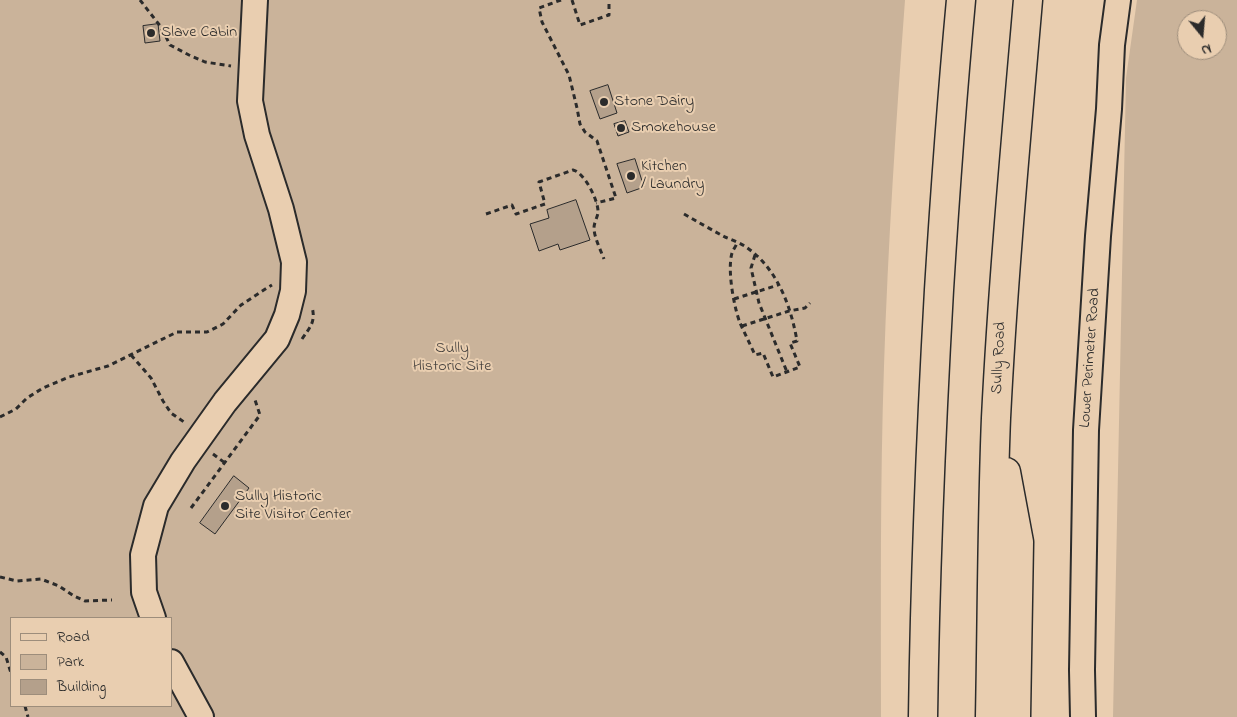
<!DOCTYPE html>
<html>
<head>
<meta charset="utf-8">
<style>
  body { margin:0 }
  #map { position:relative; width:1237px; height:717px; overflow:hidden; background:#e9ceb0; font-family:"Indie Flower",sans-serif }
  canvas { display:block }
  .legend { position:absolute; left:10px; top:617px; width:162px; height:90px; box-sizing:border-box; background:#e9ceb0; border:1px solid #9d8d7b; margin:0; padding:6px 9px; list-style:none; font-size:15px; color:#2b2b2b }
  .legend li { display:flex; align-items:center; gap:10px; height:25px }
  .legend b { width:25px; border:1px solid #9d8d7b }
  .north { position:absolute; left:1177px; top:10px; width:50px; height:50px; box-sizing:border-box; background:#e9ceb0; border:1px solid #9d8d7b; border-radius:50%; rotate:163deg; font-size:14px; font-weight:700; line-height:20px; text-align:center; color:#2b2b2b }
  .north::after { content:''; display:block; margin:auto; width:18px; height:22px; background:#2b2b2b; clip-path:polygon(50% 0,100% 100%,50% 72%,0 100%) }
</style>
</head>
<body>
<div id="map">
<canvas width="1237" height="717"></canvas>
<ul class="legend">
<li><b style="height:6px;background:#e9ceb0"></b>Road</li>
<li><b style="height:14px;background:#cab39a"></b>Park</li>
<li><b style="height:14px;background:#b4a08b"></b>Building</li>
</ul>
<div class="north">N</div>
</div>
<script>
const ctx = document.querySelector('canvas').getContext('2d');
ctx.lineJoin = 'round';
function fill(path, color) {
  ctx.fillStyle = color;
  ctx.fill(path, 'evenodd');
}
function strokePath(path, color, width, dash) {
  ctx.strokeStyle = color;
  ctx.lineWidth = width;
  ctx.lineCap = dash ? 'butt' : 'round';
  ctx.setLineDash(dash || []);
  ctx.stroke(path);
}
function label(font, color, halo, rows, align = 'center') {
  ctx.font = font + ' "Indie Flower",sans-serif';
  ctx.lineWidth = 4;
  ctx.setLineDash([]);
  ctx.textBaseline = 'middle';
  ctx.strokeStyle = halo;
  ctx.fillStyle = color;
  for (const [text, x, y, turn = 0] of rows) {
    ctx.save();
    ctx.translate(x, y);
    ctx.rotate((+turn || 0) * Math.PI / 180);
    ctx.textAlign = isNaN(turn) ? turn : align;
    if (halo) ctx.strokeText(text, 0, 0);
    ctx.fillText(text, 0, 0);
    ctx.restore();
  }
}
const green = new Path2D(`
  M0,0H905C896,122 888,244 884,366C880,483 881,600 881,717H0ZM11,618H171V706H11Z
  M1137,0H1237V717H1113L1126,78ZM1187,20H1217V50H1187Z`);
const building = new Path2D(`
  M158,24L160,41L145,43L143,26Z
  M608,85L617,113L600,119L590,91Z
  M625,121L629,132L618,136L614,124Z
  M635,159L644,187L627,193L617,164Z
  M576,200L590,240L560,250L558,244L539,251L530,224L549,218L547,210Z
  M234,476L249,488L215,534L200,523Z`);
const path = new Path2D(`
  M140,0L161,27L170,45L189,55L205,62L231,66
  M561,0L539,8L542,22L569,75L577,108L580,124L585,132L597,141L616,198L596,203
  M572,0L580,25L609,15V0
  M486,214L512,205L516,214L545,204L539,182L573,170C584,172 599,201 598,213C597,218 594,223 594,228C594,237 601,251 604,259
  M684,214C698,222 712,230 725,237C732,240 740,243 746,247C777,268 791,306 797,341L790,343L800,367L773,377L763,353L755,355C750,344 745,334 740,323C734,307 727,270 732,253C733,250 736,246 737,243
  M755,255L751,268L759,303L787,372
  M734,299L778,285
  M742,326L789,311L805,308L810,303
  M302,339C310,327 316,322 312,307
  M131,355L151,378L163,401L171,413L184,422
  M0,417L16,409L27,398L43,388L69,377L108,366L177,332H207L223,324L241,305L267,288L272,285
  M213,454L225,463
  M191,508L260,415L255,400L257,398
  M0,577L17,581L41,579L59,586L74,596L85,601L112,600
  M0,652L6,657L11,673
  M25,706L28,717`);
const minor = new Path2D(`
  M153,618L144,592L143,555L156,506L183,461L225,402L277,339L287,315L293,291L294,262L281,209L257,135L250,101L255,0
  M171,662L201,717
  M1083,717L1082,670L1086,430L1098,236L1109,109L1112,45L1118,0`);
const highway = new Path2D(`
  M1006,472L1019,542L1016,717
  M923,717C925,575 931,432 939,290C945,193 952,97 961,0
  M990,717C992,617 992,518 996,418C1003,279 1016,139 1028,0`);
const markers = [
  [151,33,5,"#2b2b2b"],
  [604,102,5,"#2b2b2b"],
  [621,128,5,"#2b2b2b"],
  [631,176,5,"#2b2b2b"],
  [225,506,5,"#2b2b2b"]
];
const poiNames = [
  ["Slave Cabin",161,33],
  ["Stone Dairy",614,102],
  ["Smokehouse",631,128],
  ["Kitchen",641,167],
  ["/ Laundry",641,185],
  ["Sully Historic",235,497],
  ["Site Visitor Center",235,515]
];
const parkNames = [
  ["Sully",452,349],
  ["Historic Site",452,367]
];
const streetNames = [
  ["Sully Road",1000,358,-87],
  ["Lower Perimeter Road",1091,358,-86]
];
fill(green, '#cab39a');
fill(building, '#b4a08b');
strokePath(building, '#2b2b2b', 1);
strokePath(minor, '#2b2b2b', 28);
strokePath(highway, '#2b2b2b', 31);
strokePath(path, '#2b2b2b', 3, [5, 4]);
strokePath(minor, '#e9ceb0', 24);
strokePath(highway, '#e9ceb0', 28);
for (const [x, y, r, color] of markers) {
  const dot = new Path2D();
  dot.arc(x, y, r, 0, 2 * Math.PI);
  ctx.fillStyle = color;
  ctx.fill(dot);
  strokePath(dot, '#e9ceb0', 2);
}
label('16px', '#2b2b2b', '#e9ceb0', poiNames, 'left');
label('16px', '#433f3c', '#e9ceb0', parkNames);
label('16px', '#2b2b2b', '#e9ceb0', streetNames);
</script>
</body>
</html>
